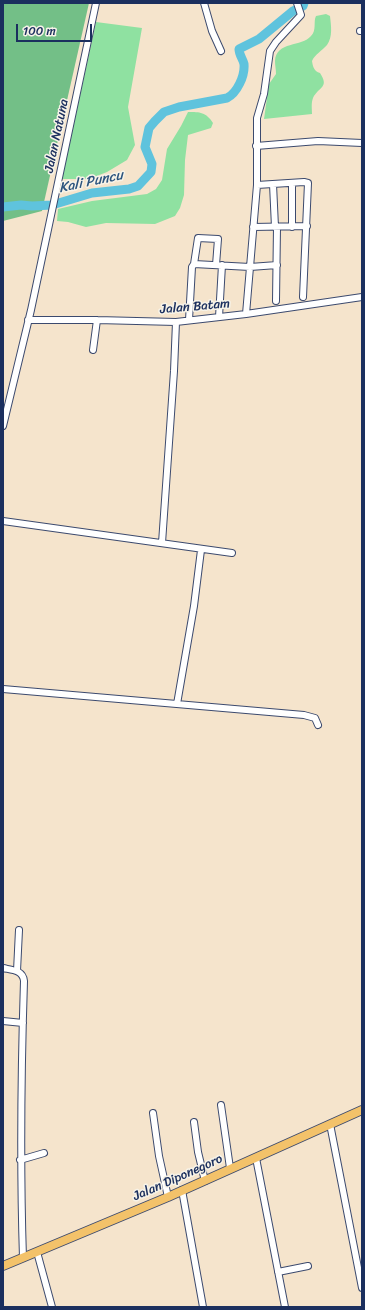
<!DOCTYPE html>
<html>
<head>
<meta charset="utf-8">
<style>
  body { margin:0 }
  #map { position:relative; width:365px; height:1310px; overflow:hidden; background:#f5e4cc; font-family:Sriracha,sans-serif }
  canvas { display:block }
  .frame { position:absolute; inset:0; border:4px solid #1b2f5e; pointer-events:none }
  .scale { position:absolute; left:16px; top:24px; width:76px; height:18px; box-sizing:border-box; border:2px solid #1b2f5e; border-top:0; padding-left:5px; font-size:12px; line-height:14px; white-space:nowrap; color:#1b2f5e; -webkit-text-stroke:3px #f7f3e8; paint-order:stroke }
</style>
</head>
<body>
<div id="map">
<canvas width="365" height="1310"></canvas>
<div class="frame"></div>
<div class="scale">100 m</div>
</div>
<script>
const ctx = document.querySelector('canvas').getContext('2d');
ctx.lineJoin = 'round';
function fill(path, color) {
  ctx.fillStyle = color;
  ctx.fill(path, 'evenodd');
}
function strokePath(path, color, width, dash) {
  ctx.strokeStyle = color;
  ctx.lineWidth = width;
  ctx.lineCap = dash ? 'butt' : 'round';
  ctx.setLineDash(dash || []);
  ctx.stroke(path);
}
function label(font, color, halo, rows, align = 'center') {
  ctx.font = font + ' Sriracha,sans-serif';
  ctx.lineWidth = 3;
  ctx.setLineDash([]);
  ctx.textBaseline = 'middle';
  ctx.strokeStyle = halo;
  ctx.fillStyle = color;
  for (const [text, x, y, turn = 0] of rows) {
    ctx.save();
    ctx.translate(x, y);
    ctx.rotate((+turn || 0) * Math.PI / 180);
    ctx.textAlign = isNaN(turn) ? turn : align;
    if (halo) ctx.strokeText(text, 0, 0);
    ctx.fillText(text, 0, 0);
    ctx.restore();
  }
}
const green = new Path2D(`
  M326,14L330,16C331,25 333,37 327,45C322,51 315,54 312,61C313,67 314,71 320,73C330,88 318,87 313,98C311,103 312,109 312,114L264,119L269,84L276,74C276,70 275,65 275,61C276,41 302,47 311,36C317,30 313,22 316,16Z
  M96,22L142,28L128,107L135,145L127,160L107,172L89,179H62Z
  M188,112C200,112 206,112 213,123L211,128L188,135L185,160L184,195L180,208L175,216L155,224L106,223L86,227L68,222L57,221L58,209L92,201L147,194L156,189L162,180L167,149L181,126Z`);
const forest = new Path2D(`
  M3,3H89L42,211L3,221Z`);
const river = new Path2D(`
  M3,207L21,205L32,206L52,205L92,193L129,189L138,186L151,172L152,164L145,147L149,128L155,121L164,112L179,107L227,98C237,93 245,76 244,64C243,59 239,55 239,49L259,39L293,11L303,6L304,3`);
const minor = new Path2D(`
  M204,3L212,31L221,51
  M360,31H362
  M256,146L318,141L362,143
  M273,184L275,227
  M257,185L304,182L308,183L303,297
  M253,227L307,226
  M292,227V183
  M194,264L250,267L277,265
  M276,301L277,227
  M246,314L257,185V118L264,94L270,51L276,42L301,15L297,3
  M219,317L222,265
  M28,320H97L176,322L246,314L362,297
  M189,320L192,267L194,264L198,238L218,239L216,265
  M93,350L97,320
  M3,426L31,310L96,3
  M3,521L232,553
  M162,543L174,371L176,322
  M3,689L304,715L315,718L318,725
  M177,704L194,606L201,550
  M3,968C12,970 23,970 24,981C21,1074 20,1166 23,1258
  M17,971L19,930
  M3,1021L23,1023
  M221,1105L230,1168
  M153,1113L159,1156L168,1197
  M194,1122L198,1152L205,1181
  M330,1124L362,1288
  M256,1158L285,1307
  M20,1160L44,1153
  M182,1190L203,1307
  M37,1252L52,1307
  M278,1272L308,1266`);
const major = new Path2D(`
  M3,1266L168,1197L362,1110`);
const streetNames = [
  ["Jalan Natuna",57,136,-78],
  ["Jalan Batam",195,307,-5],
  ["Jalan Diponegoro",178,1178,-24]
];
const waterNames = [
  ["Kali Puncu",91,182,-12]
];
fill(green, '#8fe1a1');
fill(forest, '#73bf87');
strokePath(river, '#5fc3dd', 9);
strokePath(minor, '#3c4a6e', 8);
strokePath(major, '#3c4a6e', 10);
strokePath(minor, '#fff', 6);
strokePath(major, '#f3c26a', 8);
label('13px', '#1b2f5e', '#f7f3e8', streetNames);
label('italic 14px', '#2c547e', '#f7f3e8', waterNames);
</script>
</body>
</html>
